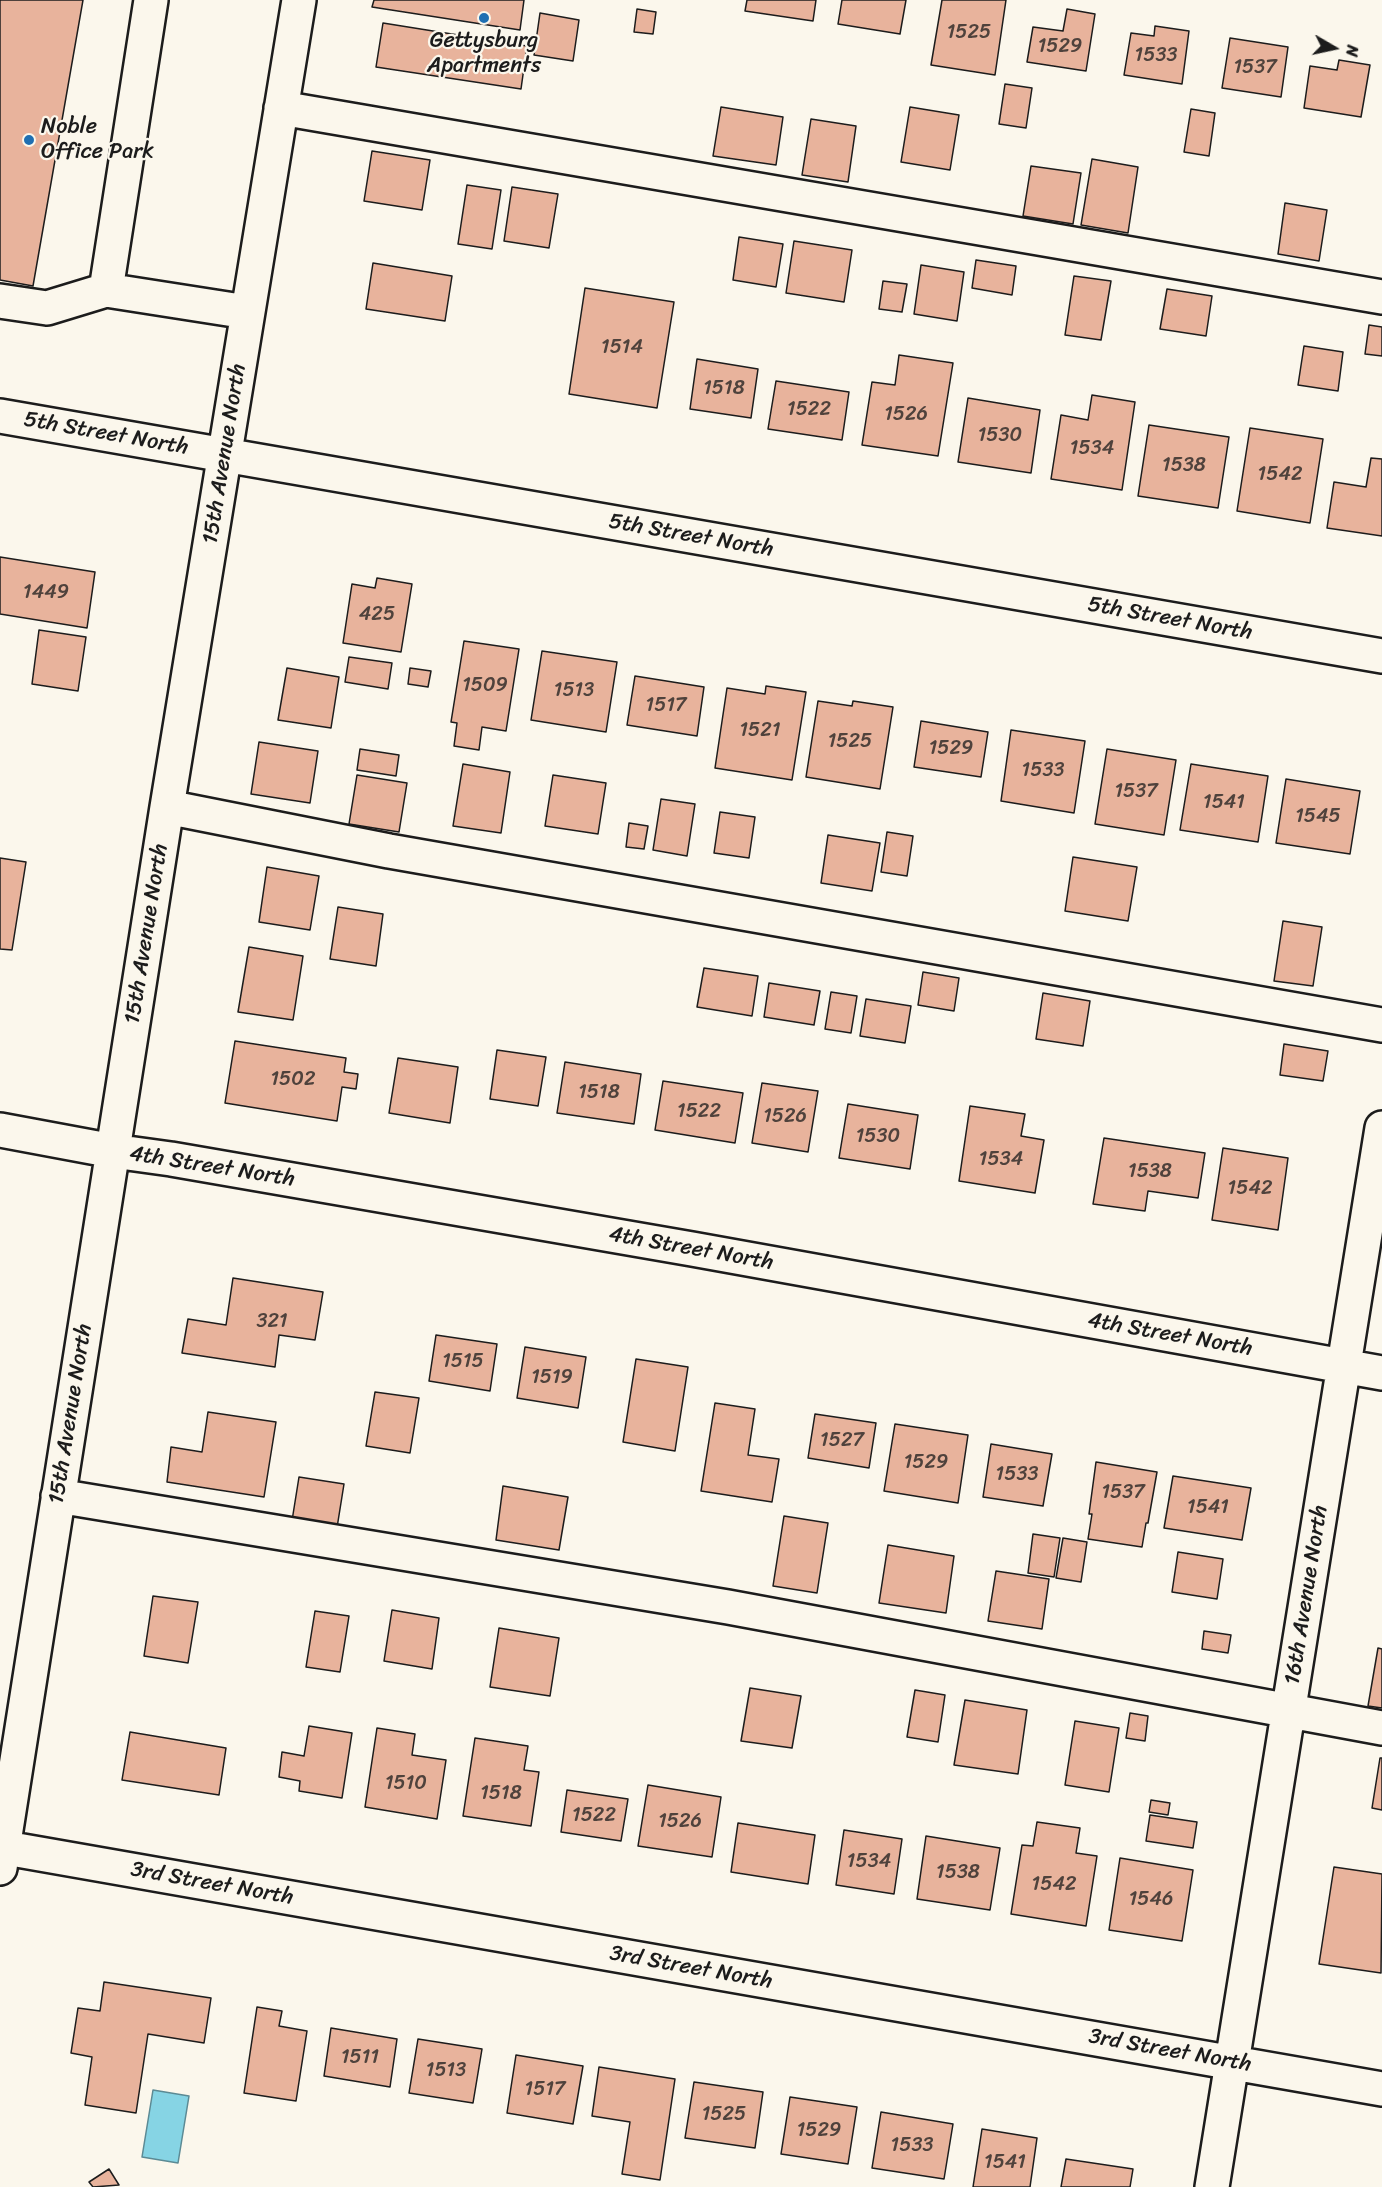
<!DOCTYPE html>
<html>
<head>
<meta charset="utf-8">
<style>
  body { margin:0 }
  #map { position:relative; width:1382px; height:2187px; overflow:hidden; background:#fbf7ec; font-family:Sriracha,sans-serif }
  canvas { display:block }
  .north { position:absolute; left:1304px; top:18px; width:60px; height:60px; -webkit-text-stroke:4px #fbf7ec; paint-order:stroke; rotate:99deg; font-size:16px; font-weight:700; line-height:24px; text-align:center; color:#1c1c1c }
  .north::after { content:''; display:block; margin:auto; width:21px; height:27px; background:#1c1c1c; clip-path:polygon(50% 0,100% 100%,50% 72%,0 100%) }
</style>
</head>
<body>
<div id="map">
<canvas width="1382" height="2187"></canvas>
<div class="north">N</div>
</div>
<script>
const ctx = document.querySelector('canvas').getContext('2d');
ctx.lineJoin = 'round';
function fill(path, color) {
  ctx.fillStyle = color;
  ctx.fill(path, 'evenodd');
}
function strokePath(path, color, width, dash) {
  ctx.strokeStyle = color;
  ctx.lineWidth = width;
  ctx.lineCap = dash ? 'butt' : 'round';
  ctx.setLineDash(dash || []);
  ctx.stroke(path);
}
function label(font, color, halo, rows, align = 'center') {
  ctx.font = font + ' Sriracha,sans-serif';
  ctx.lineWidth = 4.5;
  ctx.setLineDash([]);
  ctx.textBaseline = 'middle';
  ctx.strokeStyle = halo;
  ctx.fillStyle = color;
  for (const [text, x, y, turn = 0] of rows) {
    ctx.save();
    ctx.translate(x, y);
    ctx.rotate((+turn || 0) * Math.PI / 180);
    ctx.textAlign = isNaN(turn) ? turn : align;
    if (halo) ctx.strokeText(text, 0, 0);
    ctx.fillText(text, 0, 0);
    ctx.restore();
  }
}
const water = new Path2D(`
  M153,2090L189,2096L178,2163L142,2157Z`);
const building = new Path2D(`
  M0,0H83L33,286L0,280Z
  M374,0H524L520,30L372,7Z
  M747,0H816L813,21L745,11Z
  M842,0H906L900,34L838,24Z
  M942,0H1006L995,75L931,65Z
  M637,9L656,12L653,34L634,32Z
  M1067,9L1095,14L1086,71L1027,62L1033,27L1063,31Z
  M540,13L579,20L573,61L534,55Z
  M383,23L527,46L521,89L376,67Z
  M1155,26L1189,31L1182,84L1124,75L1131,33L1154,36Z
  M1230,38L1288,47L1281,97L1222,88Z
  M1339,60L1370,65L1361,117L1304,108L1310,66L1337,70Z
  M1005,84L1032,88L1026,128L999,124Z
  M721,107L783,117L776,165L713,156Z
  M910,107L959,115L950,170L901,162Z
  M1191,109L1215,113L1209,156L1184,152Z
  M811,119L856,126L848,182L802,175Z
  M372,151L430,160L422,210L364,201Z
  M1092,159L1138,167L1128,233L1081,225Z
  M1031,166L1081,173L1073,224L1023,216Z
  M467,185L501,190L492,249L458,244Z
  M512,187L558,194L549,248L504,241Z
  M1285,203L1327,210L1319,261L1278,254Z
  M739,237L783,244L776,287L733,280Z
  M794,241L852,250L844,302L786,293Z
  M976,260L1016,266L1012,295L972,288Z
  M373,263L452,276L445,321L366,309Z
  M921,265L964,272L957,321L914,314Z
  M1074,276L1111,281L1101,340L1065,335Z
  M883,281L907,284L902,312L879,309Z
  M585,288L674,302L657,408L569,394Z
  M1167,289L1212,296L1206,336L1160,329Z
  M1369,325L1382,327V356L1365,354Z
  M1304,346L1343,352L1338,391L1298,385Z
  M899,355L953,363L938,456L862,445L872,382L895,385Z
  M697,359L758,369L751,418L690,409Z
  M776,381L849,392L842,440L768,429Z
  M1092,395L1135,402L1122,490L1051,479L1061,415L1088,420Z
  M968,398L1040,410L1031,473L958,462Z
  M1149,425L1229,437L1218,508L1138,496Z
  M1250,428L1323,439L1310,523L1237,511Z
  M1371,458L1382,459V536L1327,528L1334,482L1366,487Z
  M0,557L95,572L87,628L0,614Z
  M377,578L412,584L401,652L343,643L352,584L375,588Z
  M39,630L86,637L78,691L32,684Z
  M464,641L519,649L506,731L482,727L479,750L454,746L457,723L451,722Z
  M542,651L617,662L606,732L531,720Z
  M349,657L392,663L388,689L345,682Z
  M287,668L339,677L331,728L278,720Z
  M410,668L431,671L428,687L408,684Z
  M635,676L704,687L697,736L627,725Z
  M766,686L806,692L792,780L715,768L727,688L765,694Z
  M818,701L852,706L853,701L893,707L880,789L806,777Z
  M921,721L988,732L981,777L914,767Z
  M1011,730L1085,741L1074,813L1001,801Z
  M259,742L318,751L310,803L251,794Z
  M360,749L399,755L396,776L357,770Z
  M1107,749L1176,760L1164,835L1095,824Z
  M463,764L510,772L501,833L453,826Z
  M1191,764L1268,776L1258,842L1180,830Z
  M357,775L407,783L399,832L349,824Z
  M553,775L606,783L598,834L545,826Z
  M1286,779L1360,791L1350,854L1276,843Z
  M661,799L695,804L687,856L653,850Z
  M720,812L755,817L749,858L714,853Z
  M629,823L648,826L644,849L626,847Z
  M887,832L913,836L907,876L881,872Z
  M828,835L880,843L872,891L821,883Z
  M1073,857L1137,867L1128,921L1065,911Z
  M0,858L26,862L12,950L0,949Z
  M267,867L319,876L310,930L259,922Z
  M338,907L383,914L376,966L330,959Z
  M1283,921L1322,927L1313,986L1274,981Z
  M249,947L303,956L293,1020L238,1012Z
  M704,968L758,976L752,1016L697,1007Z
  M923,972L959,978L954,1011L918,1005Z
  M769,983L820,991L814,1025L764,1017Z
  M831,992L857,996L851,1033L825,1029Z
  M1043,993L1090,1001L1083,1046L1036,1039Z
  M866,999L911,1006L905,1043L860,1036Z
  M235,1041L346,1058L344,1072L358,1074L356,1089L342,1087L337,1121L225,1103Z
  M1284,1044L1328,1051L1323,1081L1280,1075Z
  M497,1050L546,1057L538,1106L490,1099Z
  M398,1058L458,1067L450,1123L389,1113Z
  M565,1062L641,1074L634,1124L557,1113Z
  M663,1081L743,1093L735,1143L655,1130Z
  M762,1083L818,1091L808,1152L752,1143Z
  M848,1104L918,1115L910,1169L839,1158Z
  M970,1106L1025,1114L1021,1136L1044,1140L1035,1193L959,1181Z
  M1104,1138L1205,1153L1198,1198L1148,1191L1145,1211L1093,1204Z
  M1223,1148L1288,1158L1278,1230L1212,1220Z
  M233,1278L323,1292L315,1340L279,1335L275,1367L182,1353L188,1319L226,1325Z
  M436,1335L497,1344L490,1391L429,1381Z
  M525,1347L586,1357L578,1408L517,1398Z
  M636,1359L688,1367L675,1451L623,1442Z
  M375,1392L419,1398L410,1453L366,1446Z
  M715,1403L755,1409L748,1455L779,1459L772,1502L701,1491Z
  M208,1412L276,1422L264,1497L167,1482L171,1447L202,1452Z
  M815,1414L876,1423L869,1468L808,1458Z
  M895,1424L968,1435L958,1503L884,1491Z
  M991,1444L1052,1454L1043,1506L983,1497Z
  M1096,1462L1157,1472L1148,1523H1146L1142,1547L1088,1539L1092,1514H1089Z
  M1173,1476L1251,1488L1242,1540L1164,1528Z
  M299,1477L344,1484L336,1534L291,1527Z
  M503,1486L568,1497L559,1550L496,1540Z
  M784,1516L828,1523L817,1593L773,1586Z
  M1033,1534L1060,1538L1054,1577L1028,1573Z
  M1063,1538L1087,1542L1081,1582L1056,1578Z
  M888,1545L954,1556L946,1613L879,1603Z
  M1178,1552L1223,1559L1217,1599L1172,1592Z
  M996,1571L1049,1579L1042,1629L988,1621Z
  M153,1596L198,1602L188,1663L144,1656Z
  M392,1610L439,1618L432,1669L384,1661Z
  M315,1611L349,1616L340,1672L306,1667Z
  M499,1628L559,1638L550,1696L490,1687Z
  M1204,1631L1231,1635L1228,1653L1202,1649Z
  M1378,1648L1382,1649V1708L1368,1706Z
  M750,1688L801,1696L792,1748L741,1741Z
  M915,1690L945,1695L938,1742L907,1737Z
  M965,1700L1027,1710L1018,1774L954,1765Z
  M1130,1713L1148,1716L1145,1741L1126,1738Z
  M1075,1721L1119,1728L1109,1792L1065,1785Z
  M309,1726L352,1733L342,1798L299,1791L300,1781L279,1777L282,1752L304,1756Z
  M377,1728L415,1734L412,1755L446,1760L437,1819L365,1807Z
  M130,1732L226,1748L219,1795L122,1780Z
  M475,1738L528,1746L524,1770L539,1772L531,1826L463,1816Z
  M1380,1758H1382V1810L1372,1808Z
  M648,1785L721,1797L712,1857L638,1846Z
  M567,1790L628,1799L621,1841L561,1832Z
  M1151,1800L1170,1803L1168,1815L1149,1812Z
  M1150,1815L1197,1822L1193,1848L1146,1841Z
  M1037,1822L1080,1828L1076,1853L1097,1856L1086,1926L1011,1914L1022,1845L1033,1846Z
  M738,1823L815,1835L808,1884L731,1872Z
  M844,1830L902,1839L894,1894L836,1885Z
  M926,1836L1000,1848L990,1910L917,1899Z
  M1120,1858L1193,1870L1182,1941L1109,1930Z
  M1334,1867L1382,1874L1381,1973L1319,1964Z
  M104,1982L211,1998L204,2043L148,2034L136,2113L85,2105L92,2057L71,2053L78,2008L100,2011Z
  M257,2007L282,2011L279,2026L307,2031L296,2101L244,2093Z
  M331,2028L397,2039L390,2087L324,2076Z
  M418,2039L482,2049L473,2103L409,2093Z
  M516,2055L583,2066L573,2124L507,2113Z
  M599,2067L675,2079L660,2180L622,2174L630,2122L592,2116Z
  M694,2082L763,2092L755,2148L685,2138Z
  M790,2097L857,2107L848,2164L781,2154Z
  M881,2112L953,2124L944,2179L872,2168Z
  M982,2129L1037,2138L1030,2187H973Z
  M1066,2159L1133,2169L1130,2187H1061Z
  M109,2169L119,2185L93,2187L89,2182Z`);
const minor = new Path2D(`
  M281,108L1382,297
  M106,290L151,0
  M0,301L47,308L106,290L247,312
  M0,416L1382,656
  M167,807L389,851L1382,1025
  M0,1130L113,1151L171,1159L692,1249L1382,1373
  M58,1496L728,1607L1382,1728
  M0,1847L1382,2089
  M0,1868L167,807L299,0
  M1212,2187L1382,1128`);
const markers = [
  [484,18,6,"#1f6fb2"],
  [29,140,6,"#1f6fb2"]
];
const numberNames = [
  ["1525",969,33],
  ["1529",1060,47],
  ["1533",1156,56],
  ["1537",1255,68],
  ["1514",622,348],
  ["1518",724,389],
  ["1522",809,410],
  ["1526",906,415],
  ["1530",1000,436],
  ["1534",1092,449],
  ["1538",1184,466],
  ["1542",1280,475],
  ["1449",46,593],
  ["425",377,615],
  ["1509",485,686],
  ["1513",574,691],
  ["1517",666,706],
  ["1521",760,731],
  ["1525",850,742],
  ["1529",951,749],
  ["1533",1043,771],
  ["1537",1136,792],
  ["1541",1224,803],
  ["1545",1318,817],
  ["1502",293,1080],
  ["1518",599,1093],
  ["1522",699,1112],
  ["1526",785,1117],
  ["1530",878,1137],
  ["1534",1001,1160],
  ["1538",1150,1172],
  ["1542",1250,1189],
  ["321",272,1322],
  ["1515",463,1362],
  ["1519",552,1378],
  ["1527",842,1441],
  ["1529",926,1463],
  ["1533",1017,1475],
  ["1537",1123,1493],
  ["1541",1208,1508],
  ["1510",406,1784],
  ["1518",501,1794],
  ["1522",594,1816],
  ["1526",680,1822],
  ["1534",869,1862],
  ["1538",958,1873],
  ["1542",1054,1885],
  ["1546",1151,1900],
  ["1511",360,2058],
  ["1513",446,2071],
  ["1517",545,2090],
  ["1525",724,2115],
  ["1529",819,2131],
  ["1533",912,2146],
  ["1541",1005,2163]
];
const poiNames = [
  ["Gettysburg",484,41],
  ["Apartments",484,66],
  ["Noble",41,127,"left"],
  ["Office Park",41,152,"left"]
];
const streetNames = [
  ["5th Street North",106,434,10],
  ["15th Avenue North",225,454,-81],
  ["5th Street North",691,536,10],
  ["5th Street North",1170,619,10],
  ["15th Avenue North",147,934,-81],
  ["4th Street North",212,1167,9],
  ["4th Street North",691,1249,10],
  ["4th Street North",1170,1335,10],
  ["15th Avenue North",71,1414,-81],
  ["16th Avenue North",1307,1595,-81],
  ["3rd Street North",212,1884,10],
  ["3rd Street North",691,1968,10],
  ["3rd Street North",1170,2051,10]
];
fill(water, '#86d4e4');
strokePath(water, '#5c8a94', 1.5);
fill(building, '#e8b39c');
strokePath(building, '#1c1c1c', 1.5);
strokePath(minor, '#1c1c1c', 38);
strokePath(minor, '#fbf7ec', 33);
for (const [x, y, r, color] of markers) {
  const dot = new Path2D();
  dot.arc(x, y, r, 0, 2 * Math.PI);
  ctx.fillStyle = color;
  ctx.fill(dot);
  strokePath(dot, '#fbf7ec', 2);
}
label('20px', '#4f423c', null, numberNames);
label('22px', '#1c1c1c', '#fbf7ec', poiNames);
label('22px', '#1c1c1c', '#fbf7ec', streetNames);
</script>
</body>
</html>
